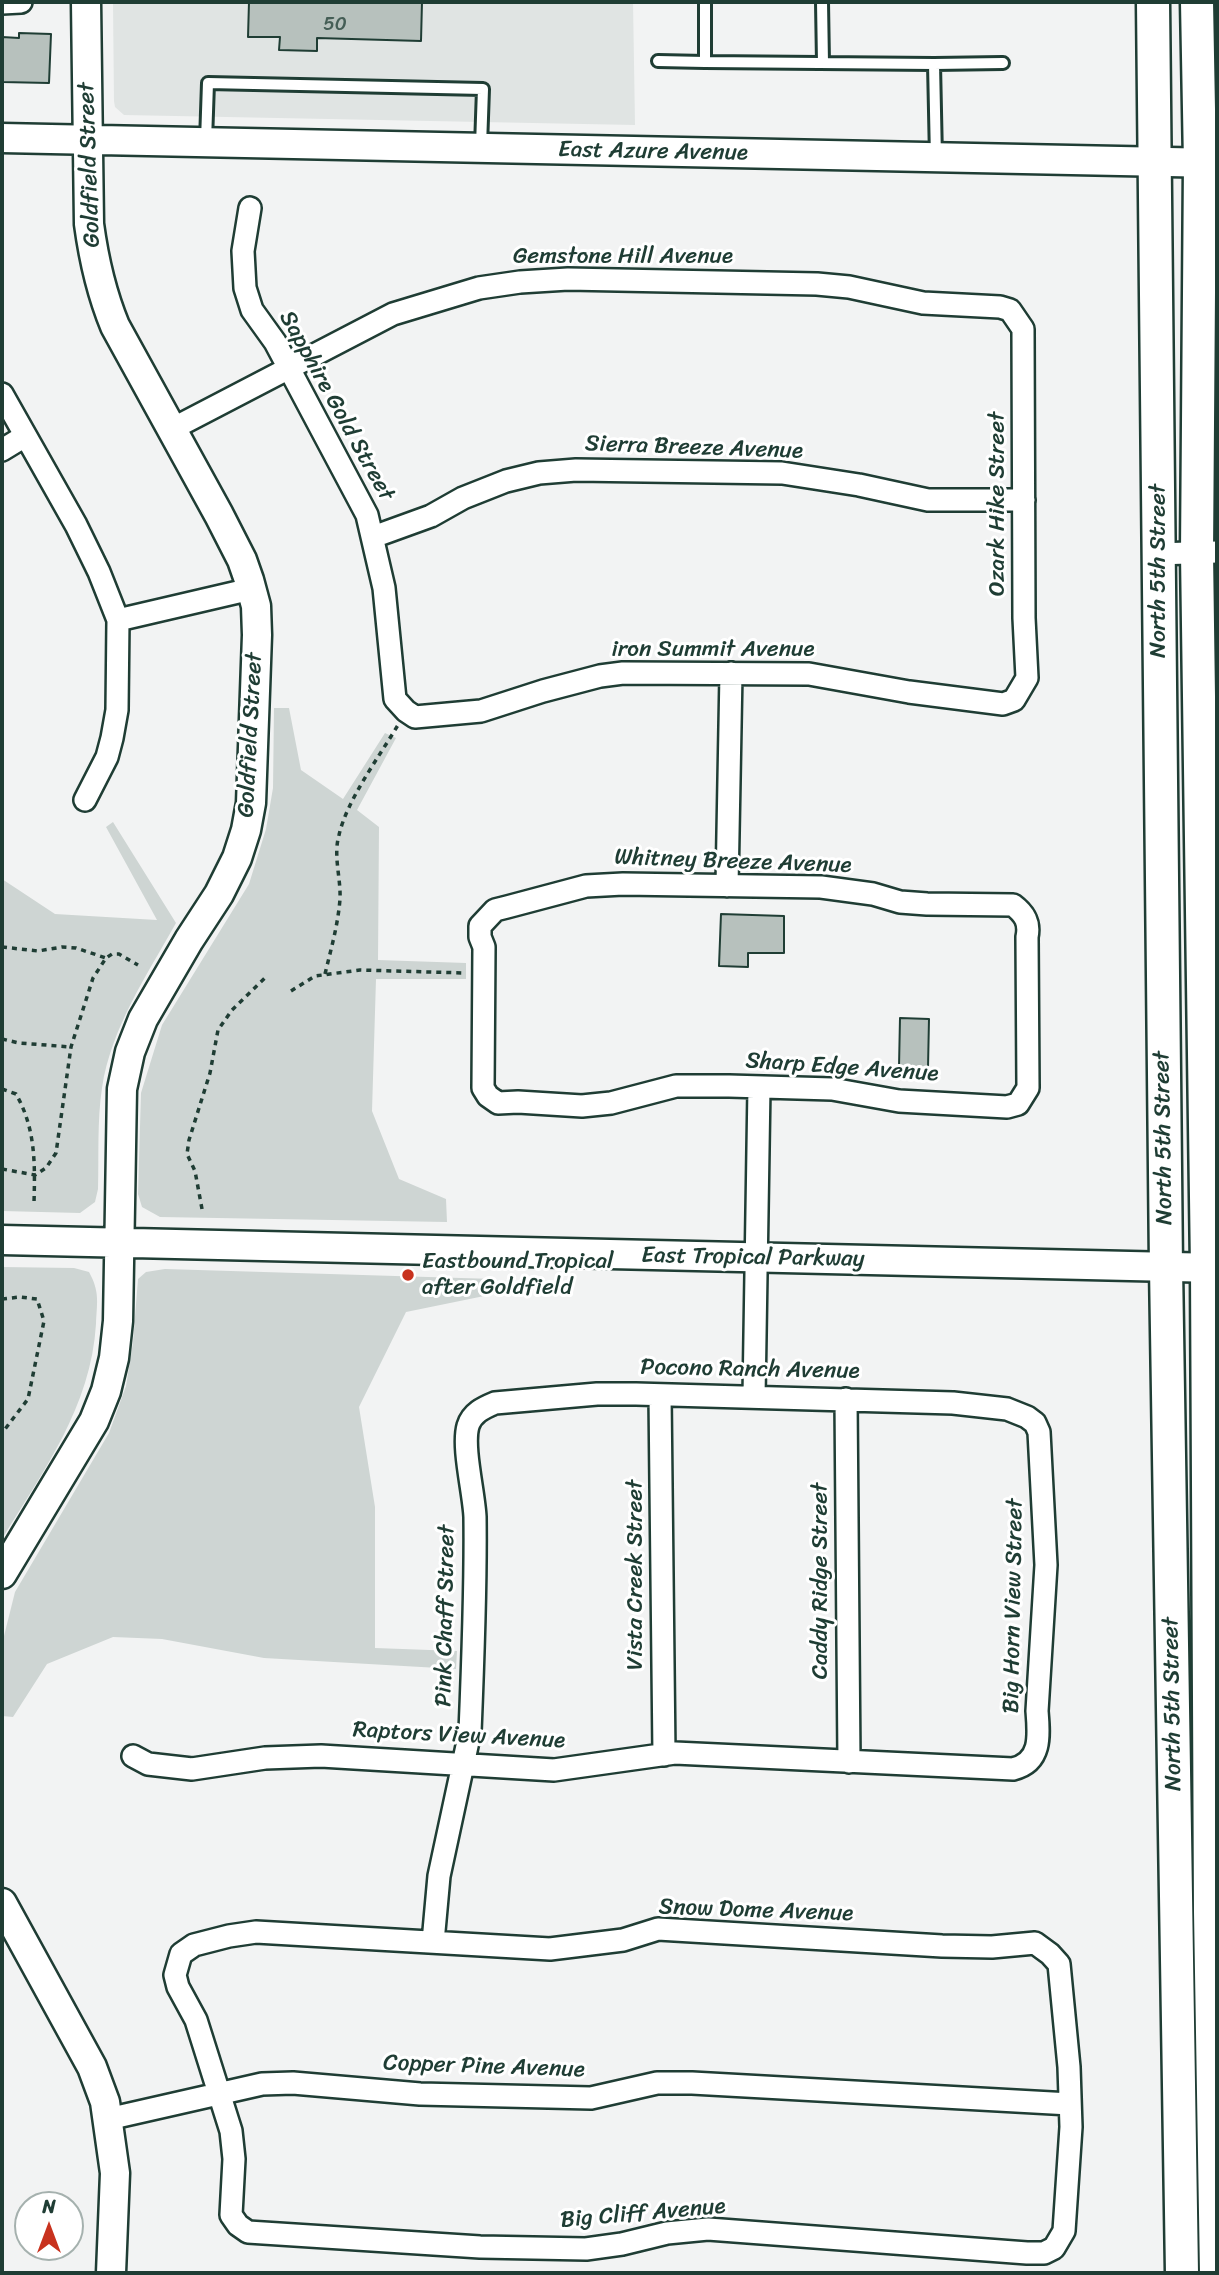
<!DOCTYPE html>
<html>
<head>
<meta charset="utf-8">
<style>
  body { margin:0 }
  #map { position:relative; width:1219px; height:2275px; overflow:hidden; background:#f2f3f3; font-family:Sriracha,sans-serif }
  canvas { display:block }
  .frame { position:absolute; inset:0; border:4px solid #1f3d34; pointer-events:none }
  .north { position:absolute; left:14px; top:2191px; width:70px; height:70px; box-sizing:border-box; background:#fff; border:2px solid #a5b1ae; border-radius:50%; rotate:0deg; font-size:19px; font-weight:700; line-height:28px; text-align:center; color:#1f3d34 }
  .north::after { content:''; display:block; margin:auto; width:24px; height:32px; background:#c8321e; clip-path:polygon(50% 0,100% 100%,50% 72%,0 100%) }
</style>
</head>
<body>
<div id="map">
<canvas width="1219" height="2275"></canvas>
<div class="frame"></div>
<div class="north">N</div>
</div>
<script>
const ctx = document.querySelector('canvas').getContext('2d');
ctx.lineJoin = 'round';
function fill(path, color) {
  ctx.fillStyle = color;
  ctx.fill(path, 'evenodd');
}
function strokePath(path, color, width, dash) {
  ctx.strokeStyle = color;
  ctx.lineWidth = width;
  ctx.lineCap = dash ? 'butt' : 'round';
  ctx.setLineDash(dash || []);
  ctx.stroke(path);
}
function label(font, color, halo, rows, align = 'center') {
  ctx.font = font + ' Sriracha,sans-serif';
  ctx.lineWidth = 6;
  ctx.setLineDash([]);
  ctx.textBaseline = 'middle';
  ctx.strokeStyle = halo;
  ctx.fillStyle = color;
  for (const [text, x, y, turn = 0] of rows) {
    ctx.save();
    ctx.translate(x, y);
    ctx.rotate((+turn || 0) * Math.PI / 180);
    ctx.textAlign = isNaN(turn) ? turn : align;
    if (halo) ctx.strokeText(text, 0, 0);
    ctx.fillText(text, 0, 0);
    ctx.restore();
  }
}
const built = new Path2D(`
  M113,2H633L635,125L124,115L115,107L114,101Z`);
const green = new Path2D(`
  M274,708H289L301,770L343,799L385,733L396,738L357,810L379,827L378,960L466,963V979H376L372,1111L399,1179L446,1199L447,1222L160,1217L142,1207L138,1194L141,1093L162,1025L249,884L266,829L273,788Z
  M113,822L176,923C147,975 111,1028 102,1088C97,1121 99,1156 98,1189L95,1202L80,1213L2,1211V879L55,914L157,920L106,827Z
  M2,1267L74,1268L89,1272C100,1292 97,1302 96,1324C91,1407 43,1471 2,1539Z
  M165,1269L494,1279V1294L406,1312L359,1407L375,1507V1648L457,1651L456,1669L264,1658L162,1639L113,1637L47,1664L13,1717L2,1716V1644L15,1592L109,1433L126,1386L133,1342L138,1279L146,1272Z`);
const building = new Path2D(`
  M249,2H422L421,41L317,38V51L279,50L280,37H248Z
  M19,33L51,34L49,83L2,82V37L19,38Z
  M721,914L784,916V953H748V967L719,966Z
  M900,1018L929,1019L928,1068L899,1067Z`);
const path = new Path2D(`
  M2,947L38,951L62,947L76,948L106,958
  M325,974C331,949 338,925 340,899C341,878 333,856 339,835C347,800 379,757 398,725
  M291,991L315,976L360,970L465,973
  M2,1039L19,1043L71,1047
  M2,1089L16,1094C36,1129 35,1165 34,1203
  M2,1169L35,1175L46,1168L56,1153L71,1047L93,978L106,958L112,954H119L138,965
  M202,1209L195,1171L187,1154L189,1140L210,1073L218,1030L232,1010L266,977
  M2,1299L20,1297L37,1299L44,1321L28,1399L2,1433`);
const lane = new Path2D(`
  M705,2V62L934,64L936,158
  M822,2L823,63
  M658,61L705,62
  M934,64L1003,63
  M206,141L208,83L483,89L481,146`);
const street = new Path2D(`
  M2,3L21,2
  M2,394L76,525L99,572L118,620L117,710L112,738L107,757L85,800
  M172,429L393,314L479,288L520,282L568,279L817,284L849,287L923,303L1000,307L1010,310L1023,329L1024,618L1027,678L1014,700L1003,704L909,692L809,674L623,673L600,676L543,691L481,711L415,717L406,711L395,699L384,588L367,515L275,342L252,310L245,288L243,251L250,208
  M2,450L25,436
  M373,537L431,516L463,498L506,481L539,473L576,470L782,473L859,485L928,500H1024
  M1158,554L1217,552
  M118,620L251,589
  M623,884L821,887L873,894L900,902L927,904L1013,905C1025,914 1030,923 1027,937L1028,1088L1018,1104L1007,1107L899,1101L832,1089L729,1086H676L611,1103L582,1106L518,1102L498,1103L488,1096L483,1088L484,947L480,937V926L495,910L507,907L586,886Z
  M727,886L731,673
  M660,1395L664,1755
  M754,1397L759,1087
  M846,1399L849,1762
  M133,1756L148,1764L192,1769L265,1758L321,1756L554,1770L675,1753L1013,1769C1042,1762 1039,1735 1037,1711L1046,1565L1039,1432L1035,1423L1027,1417L1007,1409L953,1403L636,1394H597L495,1403C483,1408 472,1413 468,1426C462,1447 474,1493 475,1517C476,1588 473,1660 470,1732L439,1876L433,1942
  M658,1929L942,1946L992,1947L1035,1943L1050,1954L1059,1964L1069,2067L1071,2127L1064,2231L1054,2248L1044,2253H1027L708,2229L667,2233L622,2244L586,2249L480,2247L248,2232L238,2225L231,2215L234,2159L231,2131L196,2020L178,1987L175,1975L181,1954L194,1945L229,1936L256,1932L550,1949L623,1940Z
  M108,2119L262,2084L293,2083L420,2094L591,2098L657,2083H692L1070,2104`);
const secondary = new Path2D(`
  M2,138L1217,163
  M2,1240L1217,1268
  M2,1574L94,1421L106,1391L114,1358L118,1321L122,1089L130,1052L143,1019L189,940L219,894L237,858L246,830L251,803L257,635L256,606L249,580L242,560L219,515L115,326C101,292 94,261 89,224L86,2
  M2,1903L92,2067L105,2102L115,2173L111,2273`);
const primary = new Path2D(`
  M1153,2L1166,1267L1182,2273
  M1197,2L1200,163L1197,553L1207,1268L1210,1912L1216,2273`);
const markers = [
  [408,1275,7,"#c8321e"]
];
const numberNames = [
  ["50",335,25]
];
const streetNames = [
  ["East Azure Avenue",653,152,1],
  ["Goldfield Street",90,165,-92],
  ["Gemstone Hill Avenue",623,257],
  ["Sapphire Gold Street",336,406,61],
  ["Sierra Breeze Avenue",694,448,2],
  ["Ozark Hike Street",998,504,-90],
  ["North 5th Street",1159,571,-90],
  ["iron Summit Avenue",713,650],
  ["Goldfield Street",251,735,-87],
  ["Whitney Breeze Avenue",733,862,2],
  ["Sharp Edge Avenue",842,1068,4],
  ["North 5th Street",1164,1138,-91],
  ["East Tropical Parkway",753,1258,1],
  ["Pocono Ranch Avenue",750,1370,1],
  ["Vista Creek Street",636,1575,-90],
  ["Caddy Ridge Street",821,1581,-90],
  ["Big Horn View Street",1014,1606,-89],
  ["Pink Chaff Street",446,1616,-89],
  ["North 5th Street",1173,1704,-91],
  ["Raptors View Avenue",459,1736,3],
  ["Snow Dome Avenue",756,1911,2],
  ["Copper Pine Avenue",484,2067,2],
  ["Big Cliff Avenue",643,2214,-5]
];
const poiNames = [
  ["Eastbound Tropical",422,1262],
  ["after Goldfield",422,1288]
];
fill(built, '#e0e4e3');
fill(green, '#ced5d3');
fill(building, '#b7c1bd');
strokePath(building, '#1f3d34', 2);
strokePath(lane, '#1f3d34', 16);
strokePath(street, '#1f3d34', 26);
strokePath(secondary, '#1f3d34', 33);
strokePath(primary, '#1f3d34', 37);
strokePath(path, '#1f3d34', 3.5, [5, 5]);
strokePath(lane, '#fff', 10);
strokePath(street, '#fff', 21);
strokePath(secondary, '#fff', 28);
strokePath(primary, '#fff', 32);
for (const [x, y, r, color] of markers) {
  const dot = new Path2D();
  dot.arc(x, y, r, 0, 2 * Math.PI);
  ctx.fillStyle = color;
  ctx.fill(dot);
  strokePath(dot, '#fff', 2.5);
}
label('19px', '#455e56', null, numberNames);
label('23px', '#1f3d34', '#fff', streetNames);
label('23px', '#1f3d34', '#fff', poiNames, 'left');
</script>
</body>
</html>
